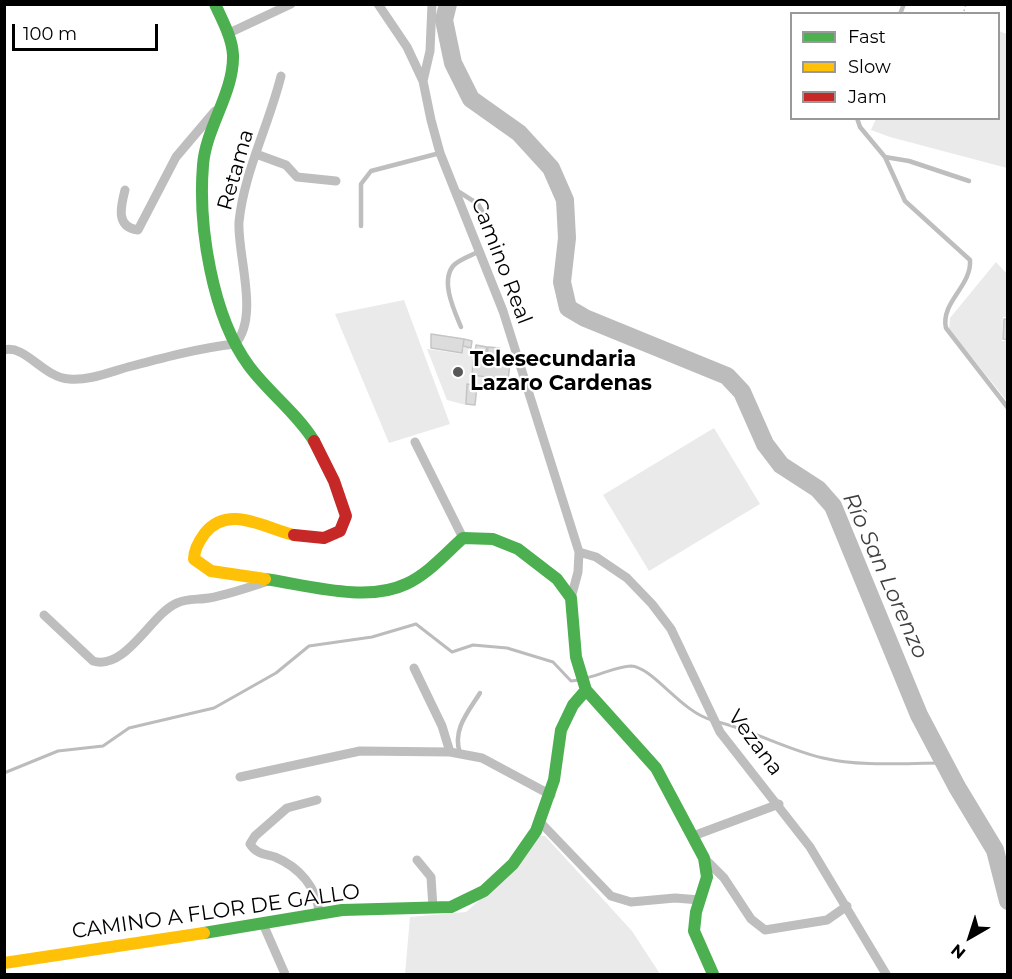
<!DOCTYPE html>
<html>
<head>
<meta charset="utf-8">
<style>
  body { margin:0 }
  #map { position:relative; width:1012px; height:979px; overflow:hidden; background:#fff; font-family:Montserrat,sans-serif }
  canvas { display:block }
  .frame { position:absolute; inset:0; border:6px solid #000; pointer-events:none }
  .legend { position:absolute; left:790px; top:12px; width:210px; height:108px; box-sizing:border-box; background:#fff; border:2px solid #999; margin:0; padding:8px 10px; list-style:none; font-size:18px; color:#000 }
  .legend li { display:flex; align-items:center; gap:12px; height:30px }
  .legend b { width:30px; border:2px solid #999 }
  .north { position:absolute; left:940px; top:907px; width:60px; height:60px; -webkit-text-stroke:4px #fff; paint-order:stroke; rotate:219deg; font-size:16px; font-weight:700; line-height:24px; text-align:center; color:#000 }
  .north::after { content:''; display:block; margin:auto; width:21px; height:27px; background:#000; clip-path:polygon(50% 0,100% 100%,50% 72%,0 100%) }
  .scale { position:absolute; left:12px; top:24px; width:146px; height:27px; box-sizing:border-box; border:3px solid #000; border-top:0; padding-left:8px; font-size:18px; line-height:21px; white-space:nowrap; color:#000; -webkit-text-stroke:4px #fff; paint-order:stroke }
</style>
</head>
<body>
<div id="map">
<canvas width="1012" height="979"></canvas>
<div class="frame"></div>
<ul class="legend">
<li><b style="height:8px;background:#4caf50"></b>Fast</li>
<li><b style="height:8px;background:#ffc107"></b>Slow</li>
<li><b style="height:8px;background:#c62828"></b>Jam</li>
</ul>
<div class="north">N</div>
<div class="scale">100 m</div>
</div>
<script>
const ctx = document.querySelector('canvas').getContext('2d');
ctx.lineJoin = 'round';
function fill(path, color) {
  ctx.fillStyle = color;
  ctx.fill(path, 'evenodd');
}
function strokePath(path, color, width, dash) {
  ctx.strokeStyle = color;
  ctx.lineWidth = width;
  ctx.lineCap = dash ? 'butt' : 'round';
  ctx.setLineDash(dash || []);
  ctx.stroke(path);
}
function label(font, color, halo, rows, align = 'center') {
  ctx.font = font + ' Montserrat,sans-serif';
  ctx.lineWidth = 4.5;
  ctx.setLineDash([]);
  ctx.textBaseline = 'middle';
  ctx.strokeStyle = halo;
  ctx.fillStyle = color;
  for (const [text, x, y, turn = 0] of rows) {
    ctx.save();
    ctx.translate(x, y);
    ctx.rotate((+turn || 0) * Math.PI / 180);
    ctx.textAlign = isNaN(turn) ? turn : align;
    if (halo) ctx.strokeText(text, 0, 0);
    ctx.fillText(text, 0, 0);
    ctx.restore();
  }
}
const green = new Path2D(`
  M999,31L1007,34V168L890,137L871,130L876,119L998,118Z
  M996,262L1007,274V317H1003L1002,341H1007V401L949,329L950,318Z
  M404,300L450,424L389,443L335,314Z
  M464,347L474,349L471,376L510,381V387L467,384L466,405L447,400L427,349L462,354Z
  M714,428L760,504L649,571L603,495Z
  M537,836H545L632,931L660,974H405L410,917L466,912L518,866Z`);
const stream = new Path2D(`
  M586,678C600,675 618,666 631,666C653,667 681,712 712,720
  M718,722C754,731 788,750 823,758C862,767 904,763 944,763
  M4,773L58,751L103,746L129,728L214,708L276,673L309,646L372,637L416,624L452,652L473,645L507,648L553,662L571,681L579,680`);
const river = new Path2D(`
  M448,4L444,20L453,63L471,99L519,133L551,168L565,200L567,238L562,282L568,308L585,318L727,376L742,392L765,444L781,465L818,489L833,506L919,715L957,787L995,850L1008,901`);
const building = new Path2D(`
  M1004,319H1008V340L1003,339Z
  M431,334L464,339L462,353L431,348Z
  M464,339L472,341L471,348L463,346Z
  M476,345L487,347L485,360L474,359Z
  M488,347L500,348L498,362L487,360Z
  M473,360L510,364L508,380L472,375Z
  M467,384L477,386L475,405L466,404Z`);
const path = new Path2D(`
  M964,11L966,4`);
const lane = new Path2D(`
  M900,14L904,4
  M857,118L860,127L885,157L905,201L970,260C972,286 940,303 946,328L1008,408
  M885,157L909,161L969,181
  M456,190L478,204L485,216
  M361,226V184L371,171L440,153
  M461,327C455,312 440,282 453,266C458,260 470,256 478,252
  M460,753C452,730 468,712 480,693`);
const street = new Path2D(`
  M378,4L407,47L423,81
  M432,4L430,51L423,81L431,120L440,153L503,311L579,552L578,572L571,598
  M227,34L291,4
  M256,154L286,165L297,177L336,181
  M125,190C121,206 115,227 138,230L176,157L215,111
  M4,350C25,344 44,378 69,379C90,381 112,371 132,366C166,357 200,348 235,344C260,317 237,254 239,222C244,172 269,125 281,76
  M415,442L463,538
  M579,552L596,557L627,578L652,604L671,629L720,732L810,847L886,974
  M44,615L93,661C126,671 151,614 177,603C187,598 198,600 209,598C230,594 250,587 271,580
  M414,668L442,726L450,752
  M240,777L360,751L450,752L482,758L551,795
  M317,800L287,808L255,836L250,844C256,854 265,854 275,857C299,867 318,888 319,914
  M541,823L611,896L631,902L675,898L700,900
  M693,836L779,804
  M704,858L724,878L751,919L765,930L827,920L847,906
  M417,860L431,877L433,908
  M263,924L285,974`);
const fast = new Path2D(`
  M215,4C222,20 232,37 233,55C234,93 206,127 203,165C198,226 212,316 249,366C269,393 296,412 314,441
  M265,579C307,585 367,603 406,584C428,574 445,554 463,538L493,539L518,549L557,579L571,598L576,657L586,690L656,768L704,858L707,877L696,912L694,931L713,974
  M204,933L342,910L451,907L484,891L513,864L536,831L554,780L561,730L573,705L586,690`);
const slow = new Path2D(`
  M265,579L211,571L194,559C194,549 199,541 205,533C229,504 264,528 294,535
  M4,963L204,933`);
const jam = new Path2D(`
  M294,535L324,538L340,531L346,516L334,481L314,441`);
const markers = [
  [458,372,6,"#595959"]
];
const streetNames = [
  ["Retama",236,170,-74],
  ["Camino Real",501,261,69],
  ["Vezana",755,743,53],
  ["CAMINO A FLOR DE GALLO",216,912,-8]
];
const poiNames = [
  ["Telesecundaria",470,360],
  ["Lazaro Cardenas",470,384]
];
const waterNames = [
  ["Río San Lorenzo",885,576,66]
];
fill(green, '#eaeaea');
strokePath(stream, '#bcbcbc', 3);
strokePath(river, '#bcbcbc', 18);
fill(building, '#dcdcdc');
strokePath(building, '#c5c5c5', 1.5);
strokePath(path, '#b8b8b8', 1.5, [1.5, 3]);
strokePath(lane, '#bebebe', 4.5);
strokePath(street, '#bebebe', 9);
strokePath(fast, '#4caf50', 12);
strokePath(slow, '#ffc107', 12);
strokePath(jam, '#c62828', 12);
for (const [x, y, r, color] of markers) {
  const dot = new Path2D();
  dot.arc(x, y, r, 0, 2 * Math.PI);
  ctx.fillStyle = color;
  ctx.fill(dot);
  strokePath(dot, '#fff', 2);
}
label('21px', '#000', '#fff', streetNames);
label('bold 21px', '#000', '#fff', poiNames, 'left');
label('italic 22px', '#404040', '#fff', waterNames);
</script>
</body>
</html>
